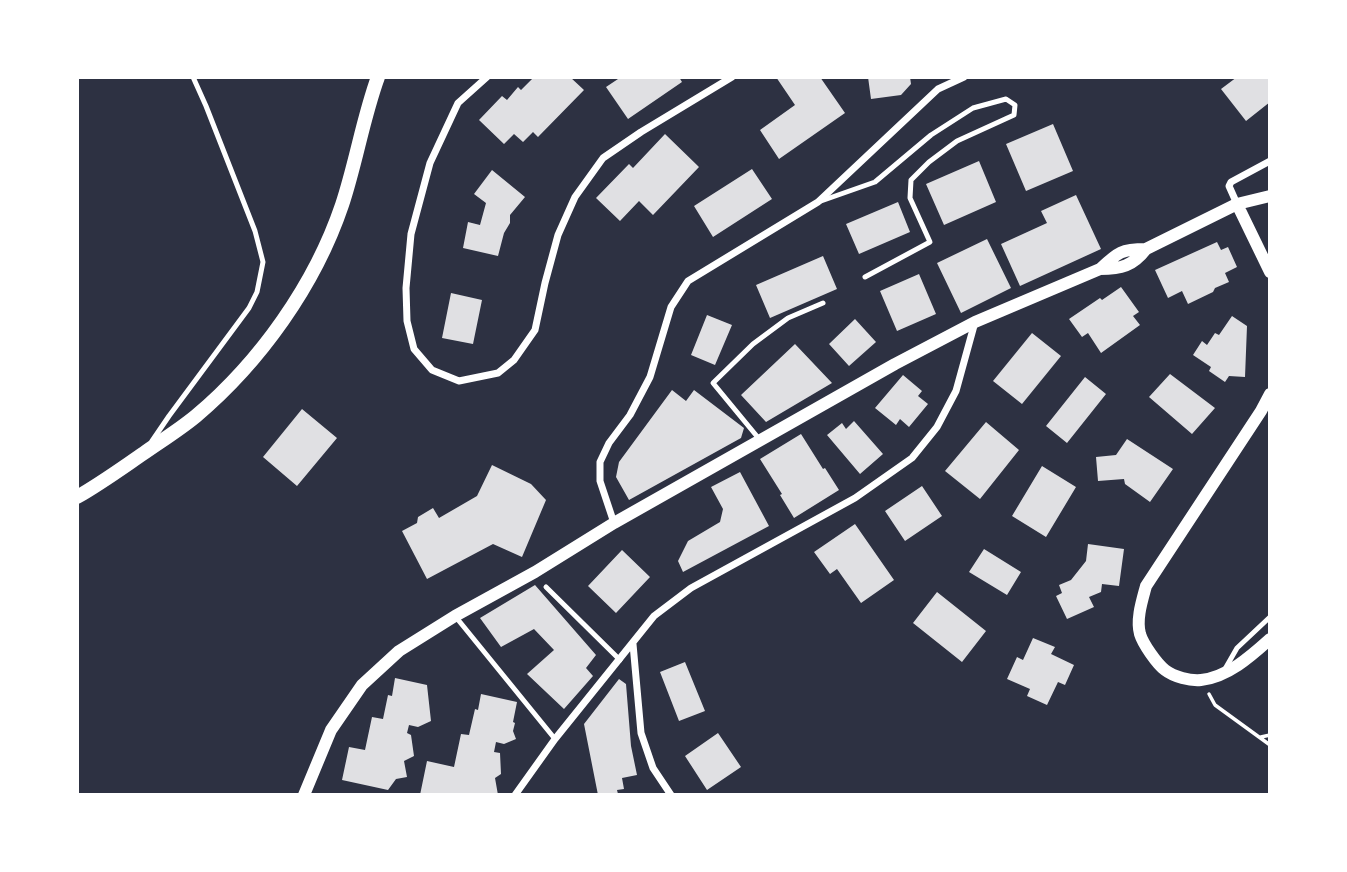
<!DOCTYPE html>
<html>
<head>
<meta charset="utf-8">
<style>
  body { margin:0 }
  #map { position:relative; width:1347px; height:872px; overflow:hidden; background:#2d3142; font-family:"Golos Text",sans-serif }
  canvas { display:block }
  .frame { position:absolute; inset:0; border:79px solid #fff; pointer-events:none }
</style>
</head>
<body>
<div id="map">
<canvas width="1347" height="872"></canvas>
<div class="frame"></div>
</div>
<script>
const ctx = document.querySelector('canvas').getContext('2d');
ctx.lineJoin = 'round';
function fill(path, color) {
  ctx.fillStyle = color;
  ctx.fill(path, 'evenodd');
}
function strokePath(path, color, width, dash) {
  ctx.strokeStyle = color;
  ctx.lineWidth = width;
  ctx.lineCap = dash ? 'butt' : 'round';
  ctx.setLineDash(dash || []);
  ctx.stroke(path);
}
const building = new Path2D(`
  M534,77H570L584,90L538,137L533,132L523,142L514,134L504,144L479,120L502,96L507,100L518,87L521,90Z
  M621,77H679L682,82L628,119L606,87Z
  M776,77H820L845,113L779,159L760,130L795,105Z
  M868,77H910L911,84L901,95L871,99Z
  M1237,77H1270V102L1246,121L1221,89Z
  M1053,124L1073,171L1026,191L1006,144Z
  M665,134L699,167L653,215L639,201L620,221L596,198L629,164L633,168Z
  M979,161L996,202L944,225L926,184Z
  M752,169L772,199L713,237L694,206Z
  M492,170L525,197L510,215V223L504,233L498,256L463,248L468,222L480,225L486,203L474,194Z
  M1076,195L1101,249L1020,286L1001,244L1047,223L1041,211Z
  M898,202L910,232L859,254L846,224Z
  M987,239L1011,288L961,313L937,263Z
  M1217,242L1221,250L1228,247L1237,267L1225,273L1229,282L1215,288L1213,292L1188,304L1182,291L1168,298L1155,270Z
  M823,256L837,289L770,318L756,285Z
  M919,274L936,314L897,331L880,291Z
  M1121,287L1139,312L1133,316L1140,325L1101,353L1088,333L1082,337L1069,319L1100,298L1102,300Z
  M451,293L482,300L473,344L442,338Z
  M707,315L732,325L715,365L691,355Z
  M1232,316L1247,326L1245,377L1229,376L1225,382L1209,371L1211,367L1193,355L1202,341L1207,345L1215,333L1219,335Z
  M855,319L876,342L849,366L829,344Z
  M1032,333L1061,356L1022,404L993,381Z
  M795,344L832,383L766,422L741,395Z
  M1170,374L1215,408L1192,434L1149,397Z
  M903,375L922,391L918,396L928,404L909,427L900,419L896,425L875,408Z
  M1085,377L1106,394L1067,443L1046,426Z
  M672,390L686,401L694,390L744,428L741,438L629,500L616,477L619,462Z
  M302,409L337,438L297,486L263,457Z
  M854,421L883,454L860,474L827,435L842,423L846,429Z
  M986,422L1019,450L980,499L945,471Z
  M801,434L823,469L825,468L839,490L794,518L780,495L782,494L760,459Z
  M1127,439L1173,469L1150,502L1125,484L1124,479L1098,481L1096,457L1116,455Z
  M492,465L531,484L546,500L522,557L493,544L427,579L402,531L417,523L418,517L433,508L439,518L477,496Z
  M1042,466L1076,487L1046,537L1012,516Z
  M740,472L769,526L683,572L678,561L688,541L720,522L723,509L711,487Z
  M922,486L942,516L905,541L885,511Z
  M855,524L894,580L861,603L837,569L830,574L814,552Z
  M1088,544L1124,549L1119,586L1102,584L1101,592L1089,597L1094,607L1067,619L1056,596L1062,593L1059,585L1071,580L1086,561Z
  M984,549L1021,572L1007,595L969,572Z
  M622,550L650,577L616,613L588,586Z
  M535,585L596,655L586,668L593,676L564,709L527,674L554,650L534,629L501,647L480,618Z
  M937,592L986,631L962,662L913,623Z
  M1033,638L1055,647L1051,654L1074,665L1065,685L1058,682L1047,705L1027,696L1030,689L1007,679L1017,657L1023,660Z
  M685,662L705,711L679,721L660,672Z
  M395,678L427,685L431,721L418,727L409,725L407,733L411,735L414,756L404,761L407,777L396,779L388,790L342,780L349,747L365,750L372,717L383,719L388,695L392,696Z
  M619,679L626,684L631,746L637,775L622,778L624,789L617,790L618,794L598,795L584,724Z
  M481,694L517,702L513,722L515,723L513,731L516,739L504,744L496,742L494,752L500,753L501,774L495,778L498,795H420L427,761L454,767L461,734L469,735L475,709L478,710Z
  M718,733L741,767L707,790L685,756Z`);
const path = new Path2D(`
  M1209,694L1215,705L1270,745
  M1261,737L1270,735`);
const service = new Path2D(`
  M821,201L875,182L931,135L973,108L1006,99L1015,105L1014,115L957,141L929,162L911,180L910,198L930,242L865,277
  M760,440L713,383L753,344L788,318L823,303
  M152,441L169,416L249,308L257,292L263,262L255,231L206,106L193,77
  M546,587L620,660
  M455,616L555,739
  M1225,669L1237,648L1270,617`);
const minor = new Path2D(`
  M487,77L458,103L430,163L411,234L406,288L407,321L414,349L432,370L459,381L498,373L514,360L535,330L545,283L558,235L575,197L603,158L641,132L732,77
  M1237,204L1229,186L1231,182L1270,161
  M614,523L600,481V462L609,443L630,415L650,377L671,307L688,281L818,202L938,89L964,77
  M633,644L641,733L653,768L671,795
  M515,795L555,739L654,616L691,588L855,498L912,458L937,427L956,391L975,322`);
const tertiary = new Path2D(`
  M1237,204L1270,272
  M1100,269C1121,269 1133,266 1146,249
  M1270,394L1261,411L1146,586C1142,601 1136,619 1140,634C1143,644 1157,664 1165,670C1174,677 1190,681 1201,680C1228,677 1251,656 1270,639
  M304,795L331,730L362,685L399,651L455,616L535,572L614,523L895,364L975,322L1100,269C1118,252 1122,249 1146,249L1237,204L1270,196`);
const secondary = new Path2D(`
  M77,497C100,484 122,468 144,453C161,441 179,430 196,416C260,362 315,285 342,205C356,163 363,118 378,77`);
fill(building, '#e0e0e3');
strokePath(path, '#fff', 3.5);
strokePath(service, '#fff', 5);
strokePath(minor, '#fff', 7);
strokePath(tertiary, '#fff', 12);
strokePath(secondary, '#fff', 14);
</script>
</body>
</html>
